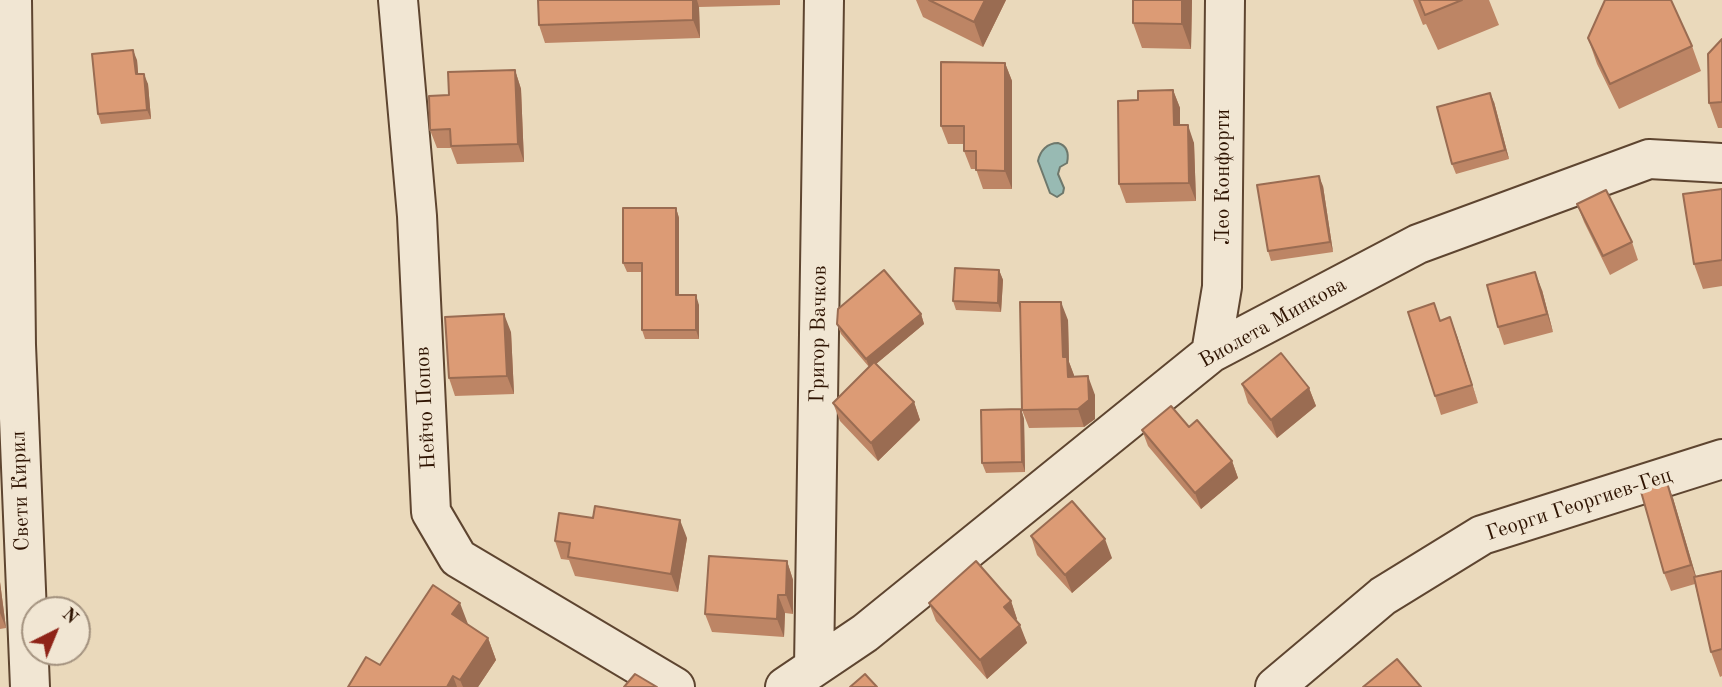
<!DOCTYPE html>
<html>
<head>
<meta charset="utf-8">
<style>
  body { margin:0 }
  #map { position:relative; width:1722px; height:687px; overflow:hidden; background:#ead9bb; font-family:"Old Standard TT",serif }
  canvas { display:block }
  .north { position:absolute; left:21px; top:596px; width:70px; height:70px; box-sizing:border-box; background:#f1e6d3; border:2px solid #a3927f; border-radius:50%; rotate:43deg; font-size:19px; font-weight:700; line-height:28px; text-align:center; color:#2f1402 }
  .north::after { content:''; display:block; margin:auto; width:24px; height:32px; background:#8f2418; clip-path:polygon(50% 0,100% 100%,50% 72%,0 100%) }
</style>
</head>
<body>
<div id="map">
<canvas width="1722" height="687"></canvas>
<div class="north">N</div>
</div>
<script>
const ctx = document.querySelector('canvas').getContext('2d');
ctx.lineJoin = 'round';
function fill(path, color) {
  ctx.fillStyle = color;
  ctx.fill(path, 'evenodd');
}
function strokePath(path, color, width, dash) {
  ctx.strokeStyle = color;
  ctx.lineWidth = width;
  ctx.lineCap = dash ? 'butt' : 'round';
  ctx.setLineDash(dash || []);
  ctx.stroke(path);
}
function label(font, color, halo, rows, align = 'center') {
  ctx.font = font + ' "Old Standard TT",serif';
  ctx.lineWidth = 7;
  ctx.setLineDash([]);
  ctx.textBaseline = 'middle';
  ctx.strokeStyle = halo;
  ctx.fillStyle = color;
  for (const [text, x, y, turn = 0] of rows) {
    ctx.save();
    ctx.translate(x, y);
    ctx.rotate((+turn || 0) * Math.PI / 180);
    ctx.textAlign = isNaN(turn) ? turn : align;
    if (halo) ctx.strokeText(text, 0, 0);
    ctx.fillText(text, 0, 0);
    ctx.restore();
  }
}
const water = new Path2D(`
  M1058,143C1068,146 1069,154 1067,163L1060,167L1058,174L1064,188L1063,193L1057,197L1050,193L1038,161C1040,151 1047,143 1058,143Z`);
const minor = new Path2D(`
  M12,0L16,345L30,687
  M398,0L417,216L431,512L458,558L675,687
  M1211,353L1222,287L1225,0
  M814,667L824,0
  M785,687L865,633L1211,353L1418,244L1649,159L1722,163
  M1275,687L1383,596L1482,535L1722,459`);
const wall = new Path2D(`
  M538,0H780V5L699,7L700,38L545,43L539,25Z
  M916,0H1006L983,47L923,17Z
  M1192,0L1191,49L1142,48L1133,23Z
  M1413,0H1489L1499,25L1438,50L1426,24L1423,25Z
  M1588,38L1692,46L1701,71L1619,109L1597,64Z
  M1722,39V128H1718L1709,103Z
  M137,60L138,74L148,84L151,119L101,124L98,114Z
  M1005,63L1012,81V189H983L976,169H971L964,151V144H948L941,126Z
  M515,70L521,89L524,162L457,164L451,148H437L430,130L449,95Z
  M1173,90L1180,108V125L1194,143L1196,201L1126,203L1119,184L1138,100Z
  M1494,102L1509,159L1456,174L1452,164Z
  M1323,186L1333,252L1271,261L1268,251Z
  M1722,189V286L1703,289L1694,264Z
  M1577,204L1632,242L1638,260L1610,275L1584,222Z
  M676,208L679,218V295L699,305V339H645L642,330V272H627L623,263Z
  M999,270L1003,280L1001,312L956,310L953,301Z
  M1542,290L1553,332L1504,345L1498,327Z
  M921,314L924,324L876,364L914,402L920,420L878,461L840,421L833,403L869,367L841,334L837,324Z
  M1068,320L1069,362L1074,376L1095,395V419L1084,427L1029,428L1022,410Z
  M1441,321L1457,336L1478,403L1441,415L1435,396Z
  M511,332L514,394L455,396L449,378Z
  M1242,384L1309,388L1316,406L1277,438L1248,403Z
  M1021,409L1024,419L1025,472L986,473L982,463Z
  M1189,427L1232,461L1238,478L1201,509L1148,446L1142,430Z
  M1673,498L1696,577L1722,571V676L1720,677L1711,652L1695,584L1671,591L1664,573Z
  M1031,536L1112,558L1072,593L1037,555Z
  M687,538L678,592L575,576L569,560L561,559L555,541Z
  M787,561L793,580V614L785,613L784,637L712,632L705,614Z
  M0,582L6,628L0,629Z
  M1011,601L1017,619L1016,620L1027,643L987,679L936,621L929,603Z
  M467,625L488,638L496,660L478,687H348L380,665Z`);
const shadedWall = new Path2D(`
  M693,0H697L699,7L700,38L693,20Z
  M985,0H1006L983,47L974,22Z
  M1182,0H1192L1191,49L1182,24Z
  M133,50L137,60L139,84L136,74Z
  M1005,63L1012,81V189L1005,171Z
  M515,70L521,89L524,162L518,144Z
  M144,74L148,84L151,119L147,110Z
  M1173,90L1180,108V143L1174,125Z
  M1490,93L1494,102L1509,159L1505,150Z
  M1188,125L1194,143L1196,201L1189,183Z
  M1319,176L1323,186L1333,252L1330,242Z
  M676,208L679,218V305L676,295Z
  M999,270L1003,280L1001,312L998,303Z
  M1535,272L1542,290L1553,332L1547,314Z
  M696,295L699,305V339L696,330Z
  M1061,302L1068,320L1069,362L1074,375V395L1068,377L1063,357Z
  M504,314L511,332L514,394L507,376Z
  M921,314L924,324L870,369L866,359Z
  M1450,317L1457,336L1478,403L1472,385Z
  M1088,376L1095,395V419L1084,427L1078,409Z
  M1309,388L1316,406L1277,438L1271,420Z
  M914,402L920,420L878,461L871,443Z
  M1021,409L1024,419L1025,472L1022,462Z
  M1232,461L1238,478L1201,509L1195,493Z
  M1666,479L1673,498L1698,583L1691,565Z
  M680,520L687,538L678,592L671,574Z
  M1105,539L1112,558L1072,593L1065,575Z
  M787,561L793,580V614L786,595Z
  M0,582L6,628L0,613Z
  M778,595L785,613L784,637L777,619Z
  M1011,601L1017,619L1011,625L1004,607Z
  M460,603L468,624L452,614Z
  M1020,625L1027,643L987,679L980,660Z
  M488,638L496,660L478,687H463L460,680Z
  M453,676L457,687H447Z`);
const building = new Path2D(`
  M538,0H693V20L539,25Z
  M929,0H985L974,22Z
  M1133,0H1182V24L1133,23Z
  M1419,0H1462L1425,15Z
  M1605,0H1671L1692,46L1610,84L1588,38Z
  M1722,39V102L1709,103L1708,54Z
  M133,50L136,74H144L147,110L98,114L92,54Z
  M941,62L1005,63V171L976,170V151H964V126H941Z
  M515,70L518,144L451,146L450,129L430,130L429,96L449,95L448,72Z
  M1173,90L1174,125H1188L1189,183L1119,184L1118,101L1138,100V91Z
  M1490,93L1505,150L1452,164L1437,107Z
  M1319,176L1330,242L1268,251L1257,185Z
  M1722,189V260L1694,264L1683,194Z
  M1606,190L1632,242L1603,256L1577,204Z
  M623,208H676V295H696V330H642V263H623Z
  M955,268L999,270L998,303L953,301Z
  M884,270L921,314L866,359L837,324L838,309Z
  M1535,272L1547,314L1498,327L1487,285Z
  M1020,302H1061L1063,357H1067L1068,377L1088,376L1089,400L1078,409L1022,410Z
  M1434,303L1440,321L1450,317L1472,385L1435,396L1408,312Z
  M504,314L507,376L449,378L445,317Z
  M1281,353L1309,388L1271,420L1242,384Z
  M874,362L914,402L871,443L833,403Z
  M1171,406L1189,427L1197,420L1232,461L1195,493L1142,430Z
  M1021,409L1022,462L982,463L981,410Z
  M1666,479L1691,565L1664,573L1640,488Z
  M1072,501L1105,539L1065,575L1031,536Z
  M595,506L680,520L671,574L568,557L570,543L555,541L559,513L593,518Z
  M709,556L787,561L786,595H778L777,619L705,614Z
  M976,561L1011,601L1004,607L1020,625L980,660L929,603Z
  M1722,571V649L1711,652L1694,577Z
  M433,585L460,603L452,614L488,638L460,680L453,676L447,687H348L366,657L380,665Z
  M1397,659L1421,687H1363Z
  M635,674L657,687H624Z
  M865,674L877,687H850Z`);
const streetNames = [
  ["Лео Конфорти",1223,177,-90],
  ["Виолета Минкова",1273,323,-29],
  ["Григор Вачков",819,334,-89],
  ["Нейчо Попов",426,408,-93],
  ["Свети Кирил",21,491,-92],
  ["Георги Георгиев-Гец",1579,505,-18]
];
fill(water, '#98bab3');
strokePath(water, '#6e786c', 2);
strokePath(minor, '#5e4530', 42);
strokePath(minor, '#f1e6d3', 38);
fill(wall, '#bd8565');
fill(shadedWall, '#9a6c52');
fill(building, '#dc9b75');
strokePath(building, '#9a6c52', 2);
label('21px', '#2f1402', '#f1e6d3', streetNames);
</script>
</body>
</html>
